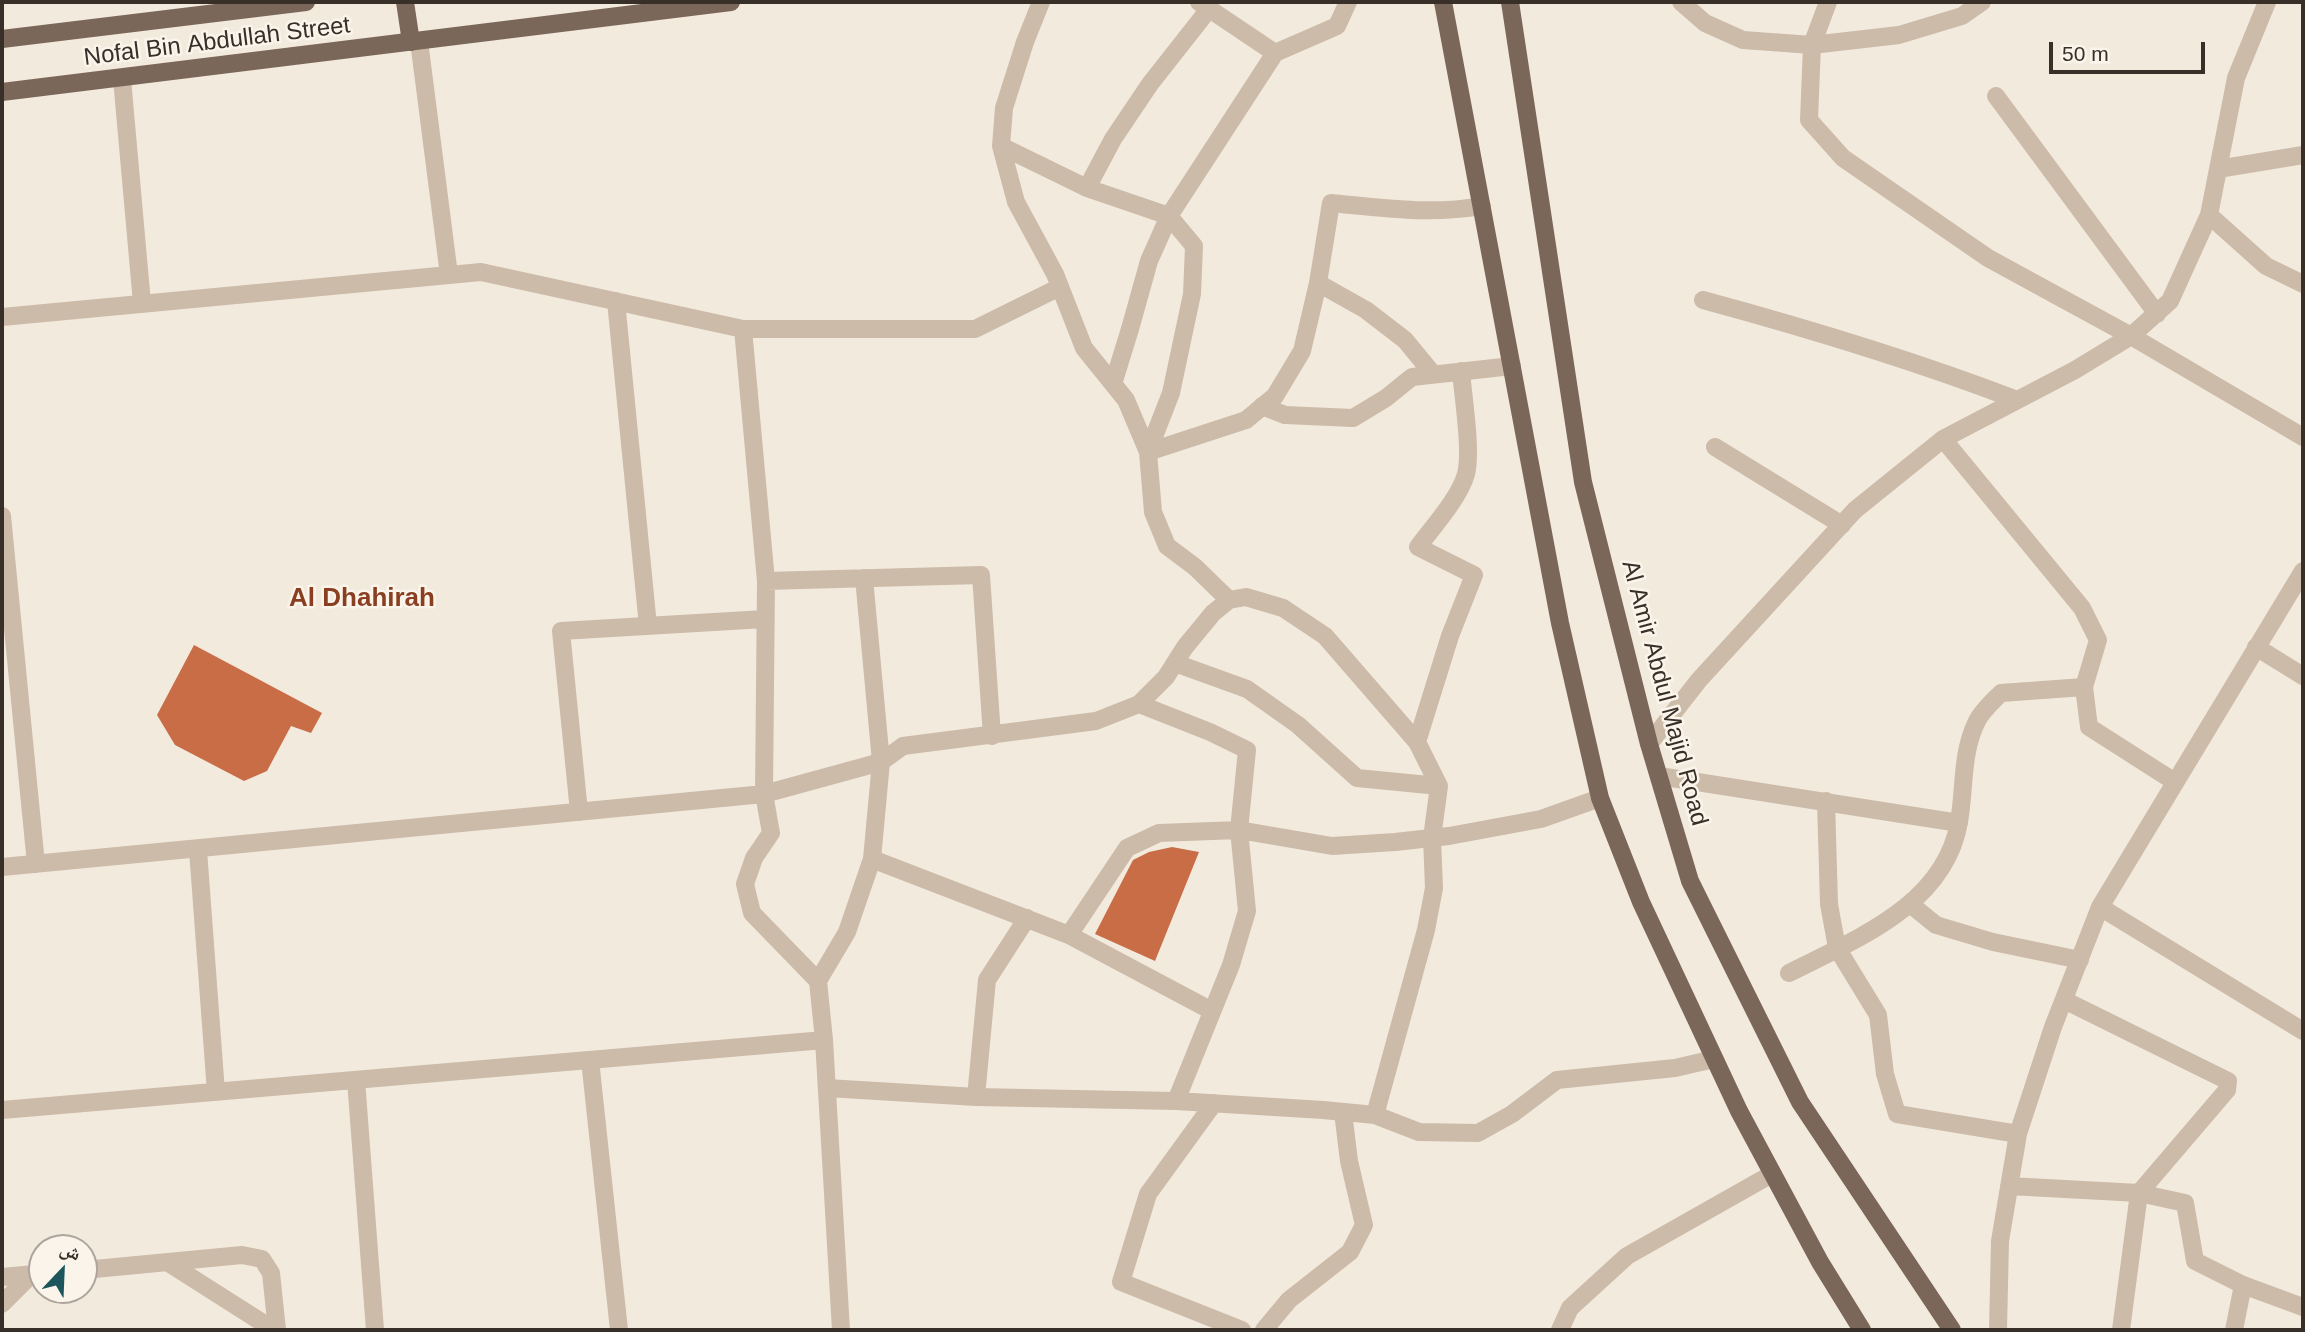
<!DOCTYPE html>
<html>
<head>
<meta charset="utf-8">
<style>
  body { margin:0 }
  #map { position:relative; width:2305px; height:1332px; overflow:hidden; background:#f3eade; font-family:Helvetica,"Noto Naskh Arabic",sans-serif }
  canvas { display:block }
  .frame { position:absolute; inset:0; border:4px solid #392f29; pointer-events:none }
  .north { position:absolute; left:28px; top:1234px; width:70px; height:70px; box-sizing:border-box; background:#faf4eb; border:2px solid #ada59d; border-radius:50%; rotate:23deg; font-size:19px; font-weight:700; line-height:28px; text-align:center; color:#392f29 }
  .north::after { content:''; display:block; margin:auto; width:24px; height:32px; background:#1d555c; clip-path:polygon(50% 0,100% 100%,50% 72%,0 100%) }
  .scale { position:absolute; left:2049px; top:42px; width:156px; height:32px; box-sizing:border-box; border:4px solid #392f29; border-top:0; padding-left:9px; font-size:21px; line-height:24px; white-space:nowrap; color:#392f29; -webkit-text-stroke:5px #faf4eb; paint-order:stroke }
</style>
</head>
<body>
<div id="map">
<canvas width="2305" height="1332"></canvas>
<div class="frame"></div>
<div class="north">ش</div>
<div class="scale">50 m</div>
</div>
<script>
const ctx = document.querySelector('canvas').getContext('2d');
ctx.lineJoin = 'round';
function fill(path, color) {
  ctx.fillStyle = color;
  ctx.fill(path, 'evenodd');
}
function strokePath(path, color, width, dash) {
  ctx.strokeStyle = color;
  ctx.lineWidth = width;
  ctx.lineCap = dash ? 'butt' : 'round';
  ctx.setLineDash(dash || []);
  ctx.stroke(path);
}
function label(font, color, halo, rows, align = 'center') {
  ctx.font = font + ' Helvetica,sans-serif';
  ctx.lineWidth = 5;
  ctx.setLineDash([]);
  ctx.textBaseline = 'middle';
  ctx.strokeStyle = halo;
  ctx.fillStyle = color;
  for (const [text, x, y, turn = 0] of rows) {
    ctx.save();
    ctx.translate(x, y);
    ctx.rotate((+turn || 0) * Math.PI / 180);
    ctx.textAlign = isNaN(turn) ? turn : align;
    if (halo) ctx.strokeText(text, 0, 0);
    ctx.fillText(text, 0, 0);
    ctx.restore();
  }
}
const building = new Path2D(`
  M194,645L322,713L311,733L291,726L267,771L244,781L175,745L157,715Z
  M1172,847L1199,852L1155,961L1095,934L1133,860L1149,852Z`);
const minor = new Path2D(`
  M1041,2L1025,42L1004,108L1001,146L1016,202L1055,274L1084,348L1126,400L1148,452L1153,512L1167,546L1195,567L1229,600
  M1199,2L1275,53
  M1681,2L1705,23L1743,40L1812,45L1899,35L1962,16L1982,2
  M1828,2L1812,45L1809,120L1843,158L1988,258L2131,336L2303,437
  M2267,2L2236,78L2209,215L2266,266L2303,284
  M419,41L449,275
  M122,79L142,303
  M1996,96L2157,314
  M1001,146L1087,188L1169,216L1194,246L1192,294L1171,393L1148,452
  M2218,169L2303,155
  M1087,188L1113,139L1150,84L1209,9
  M1318,283L1366,310L1405,340L1433,374
  M1703,300C1810,329 1913,360 2017,400
  M616,301L648,626
  M2,317L481,272L743,329L766,581
  M743,329H975L1060,287
  M1113,384L1130,329L1149,261L1169,216L1275,53L1337,26L1348,2
  M1262,406L1285,415L1353,418L1386,398L1412,377L1512,366
  M1943,439L2082,608L2098,640L2084,687L2089,727L2175,782
  M1715,447L1842,525
  M1148,452L1246,420L1275,396L1302,351L1318,283L1331,203C1383,208 1430,215 1482,206
  M2,516L36,864
  M2256,647L2303,676
  M1175,663L1247,689L1298,725L1357,778L1439,786
  M1139,704L1210,732L1247,750L1239,830L1247,911L1231,965L1176,1101
  M1417,742L1450,636L1474,575L1418,547C1432,528 1460,497 1466,474C1472,451 1463,397 1461,371
  M1649,744L1699,680L1855,510L1943,439L2075,370L2131,336L2170,301L2209,215
  M1659,776L1959,823
  M1826,801L1829,904L1837,948L1878,1015L1885,1074L1897,1114L2018,1134
  M579,812L561,631L765,619
  M198,850L216,1092
  M872,859L1069,935L1212,1011
  M2,867L764,794L881,762L903,746L1096,721L1139,704L1166,677L1185,647L1213,613L1229,600L1246,597L1283,608L1325,636L1417,742L1439,786L1432,838L1434,888L1426,930L1375,1115
  M1910,904L1936,925L1993,942L2080,960
  M2100,907L2303,1031
  M1069,935L1127,848L1159,833L1239,830L1332,846L1395,842L1449,836L1541,819L1600,798
  M1789,973C1856,939 1945,905 1959,822C1965,788 1961,753 1977,721C1982,711 1993,701 2001,693L2084,687
  M818,981L847,932L872,859L881,762L864,578
  M2064,1000L2228,1081L2227,1090L2139,1193L2185,1203L2195,1261L2243,1285L2303,1307
  M590,1060L619,1330
  M356,1080L375,1330
  M827,1088L976,1097L1176,1101L1323,1110L1375,1115L1419,1132L1478,1133L1512,1114L1557,1080L1675,1068L1714,1059
  M976,1097L987,980L1027,918
  M1214,1103L1148,1194L1121,1282L1242,1330
  M2,1110L824,1040
  M2009,1186L2139,1193L2121,1330
  M167,1262L274,1330
  M84,1270L242,1255L262,1259L271,1273L277,1330
  M2,1277L35,1274
  M2,1304L31,1275
  M841,1330L824,1040L818,981L752,913L745,884L754,858L771,833L764,794L766,581L981,575L992,736
  M1264,1330L1289,1300L1350,1252L1364,1225L1349,1161L1343,1112
  M1560,1330L1570,1308L1627,1256L1772,1174
  M1998,1330L2000,1241L2018,1134L2053,1027L2100,907L2303,571
  M2234,1330L2243,1285`);
const major = new Path2D(`
  M405,2L411,42
  M1443,2L1560,623L1600,798L1641,902L1739,1111L1820,1262L1862,1330
  M1510,2L1583,482L1649,744L1690,881L1800,1102L1952,1330
  M2,39L306,2
  M2,92L731,2`);
const streetNames = [
  ["Nofal Bin Abdullah Street",217,42,-7],
  ["Al Amir Abdul Majid Road",1664,693,75]
];
const neighbourhoodNames = [
  ["Al Dhahirah",362,599]
];
fill(building, '#c96d47');
strokePath(minor, '#ccbba9', 18);
strokePath(major, '#7b675a', 18);
label('24px', '#392f29', '#faf4eb', streetNames);
label('bold 26px', '#8a3f20', '#faf4eb', neighbourhoodNames);
</script>
</body>
</html>
